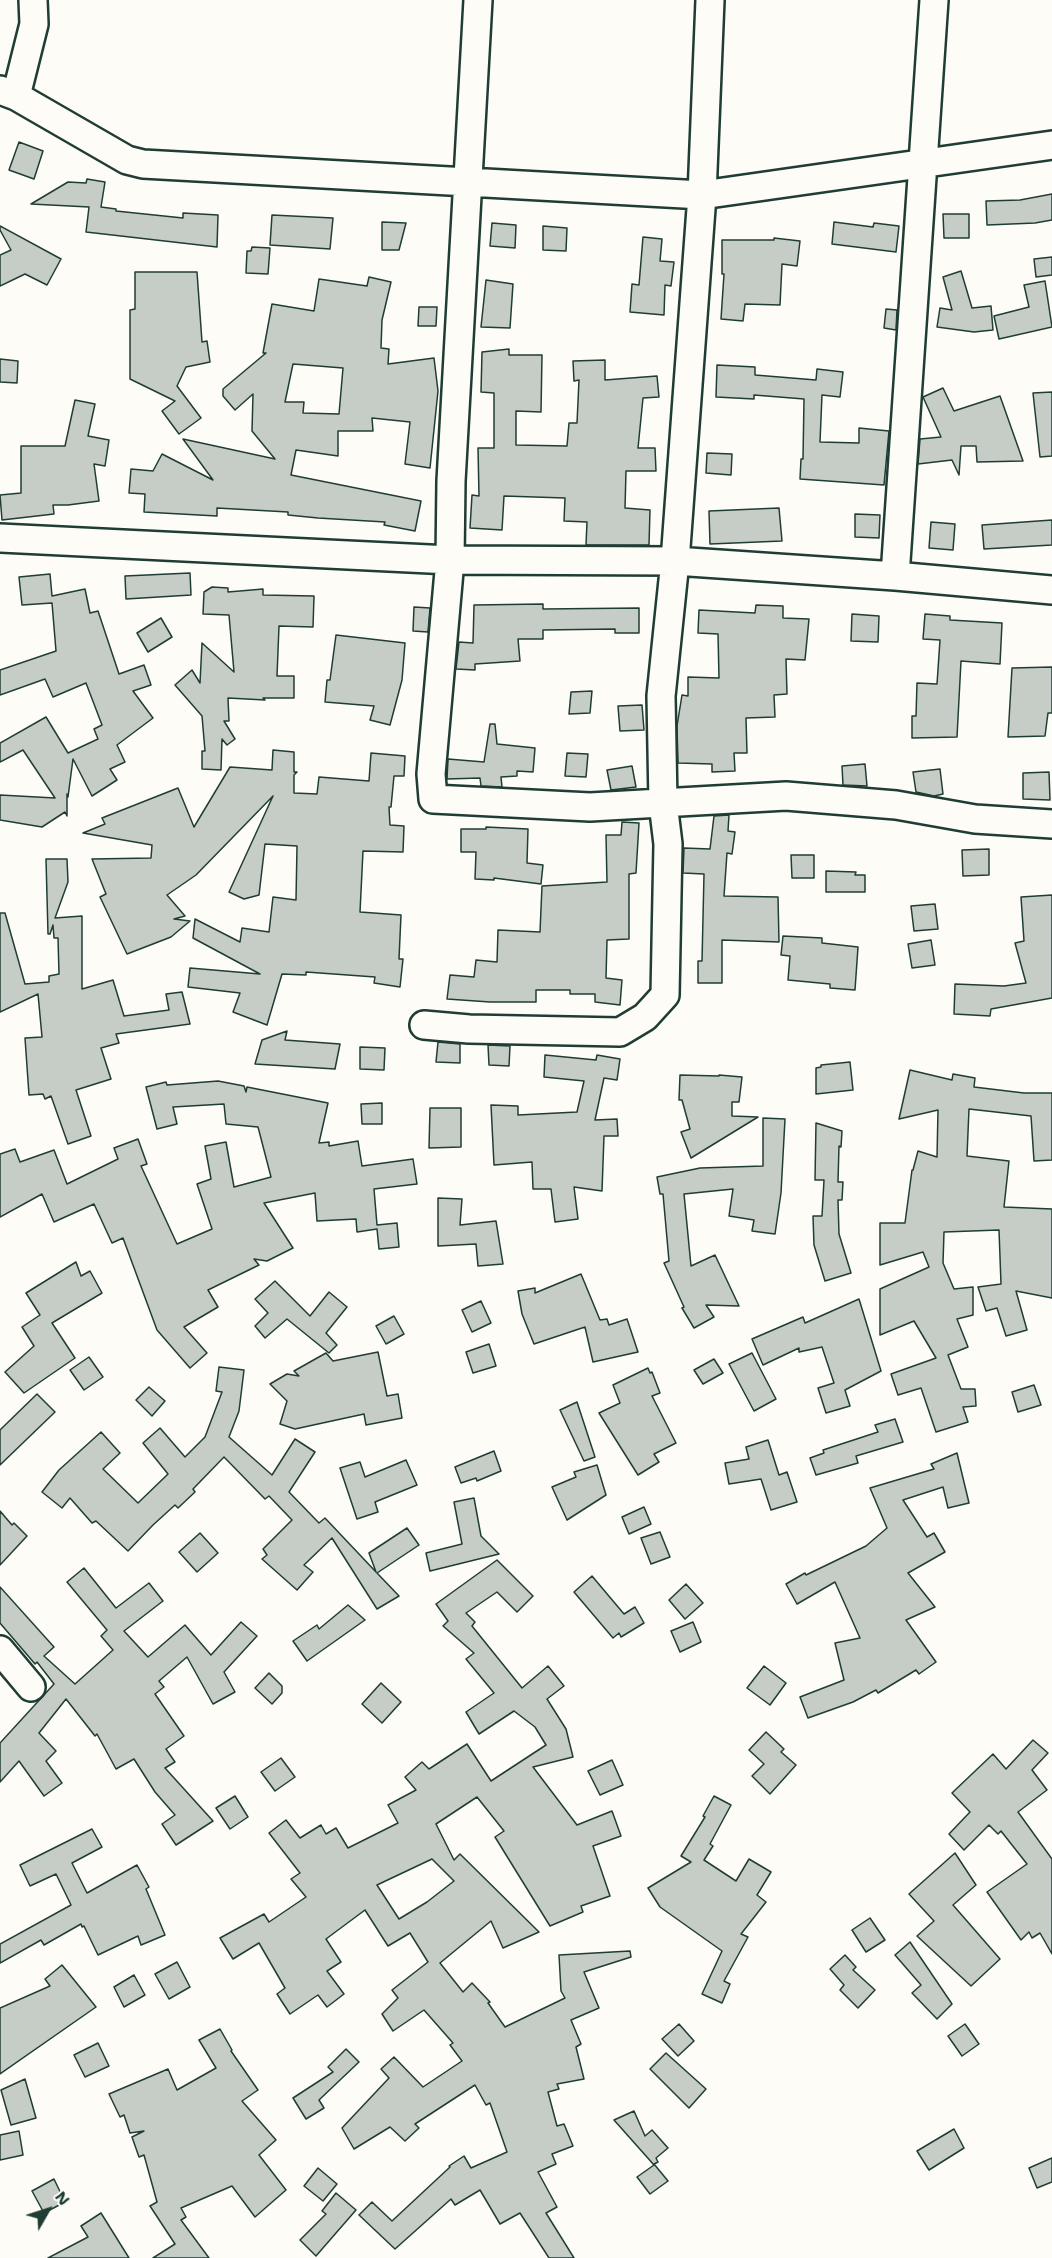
<!DOCTYPE html>
<html>
<head>
<meta charset="utf-8">
<style>
  body { margin:0 }
  #map { position:relative; width:1052px; height:2258px; overflow:hidden; background:#fdfcf7; font-family:"Shantell Sans",sans-serif }
  canvas { display:block }
  .north { position:absolute; left:18px; top:2180px; width:60px; height:60px; -webkit-text-stroke:4px #fdfcf7; paint-order:stroke; rotate:51deg; font-size:16px; font-weight:700; line-height:24px; text-align:center; color:#1f3d34 }
  .north::after { content:''; display:block; margin:auto; width:21px; height:27px; background:#1f3d34; clip-path:polygon(50% 0,100% 100%,50% 72%,0 100%) }
</style>
</head>
<body>
<div id="map">
<canvas width="1052" height="2258"></canvas>
<div class="north">N</div>
</div>
<script>
const ctx = document.querySelector('canvas').getContext('2d');
ctx.lineJoin = 'round';
function fill(path, color) {
  ctx.fillStyle = color;
  ctx.fill(path, 'evenodd');
}
function strokePath(path, color, width, dash) {
  ctx.strokeStyle = color;
  ctx.lineWidth = width;
  ctx.lineCap = dash ? 'butt' : 'round';
  ctx.setLineDash(dash || []);
  ctx.stroke(path);
}
const building = new Path2D(`
  M19,142L43,151L34,179L9,170Z
  M87,179L105,182L101,207L116,209V211L183,218V213L218,215L217,247L86,232L89,207L31,204L68,182L86,183Z
  M1052,194V220L1035,223L987,225L986,201L1020,200Z
  M943,214H969V238H944Z
  M272,215L333,218L330,249L270,245Z
  M382,222L406,223L399,250H382Z
  M834,222L873,227L874,223L899,226L896,252L832,244Z
  M492,223L516,225L515,248L490,246Z
  M0,226L61,259L47,285L25,274L0,286V255L11,250L0,230Z
  M543,226L567,228L566,251L543,250Z
  M643,237L662,239L660,261L674,262L671,286L665,285L664,315L630,312L632,284L639,285Z
  M774,238L800,241L797,266L782,264L780,305L745,304L743,321L721,319L724,274H722V240H774Z
  M252,247L270,248L268,274L246,273L247,251H251Z
  M1052,257V275L1036,277L1034,259Z
  M961,271L972,308L991,306L993,330L974,332L937,327L940,308L952,310L943,277Z
  M135,272H197L202,342L207,341L210,362L186,367L177,386L201,418L179,434L162,411L175,401L130,379V310L135,309Z
  M369,277L391,282L382,320L381,348L389,349L388,364L434,358L438,391L430,468L405,464L410,422L372,418L373,431H338V456L296,450L291,475L421,501L415,531L384,525L385,522L318,518L288,515V512L217,508V516L144,512L145,494L129,493L131,469L153,471L162,454L213,480L183,439L275,459L252,431L253,394L235,410L223,396V389L266,353H263L272,304L314,311L319,279L367,286ZM293,364L343,368L339,414L303,413L304,402H285Z
  M486,280L513,284L510,328L481,327Z
  M1045,281L1052,327L999,339L994,316L1029,307L1024,285Z
  M419,307H437L436,326H418Z
  M886,309L897,310L896,330L884,328Z
  M509,349V355H542L541,412L516,411V445L567,446L569,423H577L579,380L574,381L573,361L605,360V380L657,376L659,397L643,398L638,448H655L656,471H626L625,508L650,510L649,545H586L587,522L564,521L565,498L504,496L502,530L470,528L472,495L479,496L478,448H494V393L481,392L482,352Z
  M0,359L18,361L17,383L0,382Z
  M717,365L755,367V375L816,380L817,369L843,372L840,397L822,395L820,442L859,443V428L889,431L884,485L800,479L801,459H803L804,399L754,395V399L716,397Z
  M943,388L954,411L1000,396L1023,461L977,462L976,446H961L959,475L952,460L918,464L920,439L941,437L923,397Z
  M1052,392V456L1040,457L1033,393Z
  M75,400L95,404L88,436L109,440L105,466L94,464L99,501L68,505H53L54,514L2,520L0,495L21,493V446H65Z
  M707,453L732,454L731,475L706,473Z
  M779,508L782,541L710,544L709,511Z
  M855,514L880,515L879,538L855,537Z
  M1052,520V545L984,549L982,525Z
  M931,522L955,524L953,550L929,548Z
  M190,573L191,595L126,599L125,576Z
  M50,574L52,596L85,589L90,613L98,611L119,674L144,665L151,685L133,691L153,718L117,745L125,762L110,769L117,780L92,796L73,759L68,797L67,794V816L65,812L42,827L0,820V795L55,798L23,750L0,762V743L46,717L68,753L98,739L94,729L102,725L86,683L53,697L45,679L0,695V670L56,651L52,603L22,605L19,577Z
  M212,587L228,588V592L263,589V595L314,596L313,627L279,626L277,676H294V698H263L265,700L228,698L229,721H224L235,739L227,745L222,739L221,770L202,769V751H205L202,716L175,685L192,670L200,683L202,643L234,672L229,615L203,614L204,592Z
  M543,604V609L639,608V633H615V629L543,630V639H518L520,661L475,664V670L456,669L459,642L473,643L474,605Z
  M756,605L783,606V618L809,619L805,660L786,659L787,694L774,695L775,717L746,718L747,753H734L735,771L712,772V764L678,763L677,726L682,695L688,696V677L719,678L718,634L698,633L699,610L755,613Z
  M414,607L430,608L428,632L413,631Z
  M852,614L879,616L878,642L851,641Z
  M925,614L950,616V620L1002,623L1000,664L961,661L957,737L912,738V716H916L917,683L937,684L940,640L923,639Z
  M161,618L172,637L148,652L137,633Z
  M336,635L405,643L402,680L390,725L370,720L374,706L325,702L327,680H330Z
  M1052,667V713H1048L1045,736L1008,737L1012,668Z
  M592,691L590,713L569,714L571,692Z
  M642,705L644,730L620,731L618,706Z
  M490,724H495L497,744L535,748L533,772L517,771V776L501,777L502,787L481,786L480,778L447,779L448,759L484,762Z
  M273,750L294,752V772H297L294,775V793L317,794L319,777L369,781L371,753L405,756L404,776H394L391,807H389L390,825L404,826L403,852L363,851L360,912L401,915L399,959H403L400,987L374,983L375,977L306,972V975L282,974L267,1025L233,1012L240,993L188,987L190,968L260,974L193,938L195,919L240,942L242,928L269,932L273,897L296,900L297,846L265,844L259,895L244,899L229,892L273,796L196,875L167,895L185,916L174,919L190,921L171,937L127,954L100,897L106,894L92,859L151,858L152,845L83,833L105,824L102,818L178,788L194,827L230,767L272,770Z
  M567,753L588,754L586,777L565,776Z
  M865,764L867,786L843,785L842,766Z
  M632,766L636,787L611,790L607,770Z
  M940,769L943,794L934,796L916,792L913,772Z
  M1049,772L1050,800L1023,799V773Z
  M729,815L728,831L735,832L732,854L727,853L724,896L778,897L779,942L722,940V983H698V961H702L704,874L683,873L684,848L710,849L714,816Z
  M622,822L639,823L636,873L629,874V939L607,940L606,978L622,980L620,1005L595,1002V994H570V990H536V1002H490L447,999L450,975L474,977L476,960L497,962L498,930L540,932L542,886L607,882L606,835H621Z
  M486,827L528,829L527,863L543,865L541,884L494,878V880L475,879L476,852H461V829H486Z
  M989,849V875L963,876L962,850Z
  M791,855H814V878H792Z
  M46,859H67L68,882L55,918L82,916V989L113,980L124,1016L169,1010L166,994L182,992L190,1024L116,1034L119,1043L101,1048L111,1079L76,1090L91,1136L68,1144L51,1096L45,1099L43,1094L29,1095L25,1038L42,1037L38,994L0,1012V913H5L25,984L49,982V976L59,974L58,938H54L53,925L50,934H48Z
  M826,871L856,872L855,875H865V892H826Z
  M1052,895V998L991,1009L990,1016L954,1014L955,984L1004,986L1026,983L1015,943L1024,941L1021,897Z
  M935,904L938,929L914,931L911,906Z
  M783,936L822,938V943L858,947L855,990L830,988V984L788,980L790,956L781,955Z
  M931,940L935,965L912,968L908,944Z
  M287,1031L285,1040L340,1044L335,1069L255,1064L262,1040Z
  M438,1042L460,1044V1063L436,1062Z
  M488,1045L510,1046L509,1066L489,1065Z
  M360,1047L385,1048L384,1070L360,1069Z
  M545,1055L596,1060L597,1055L620,1059L617,1080L604,1078L595,1120L617,1119L618,1136H604L602,1191L574,1187L578,1219L555,1222L551,1189H533L532,1162L494,1165L491,1105L518,1106V1115L577,1112L584,1081L544,1077Z
  M850,1062L853,1090L816,1094V1068L821,1067V1065Z
  M910,1070L952,1080L953,1074L975,1078L974,1087L1024,1093H1052V1160L1034,1161L1031,1116L969,1109L967,1156L1009,1161L1004,1207L1052,1209V1298L1016,1291L1027,1330L1006,1336L997,1308L986,1311L978,1287L1001,1284L999,1230L944,1232L943,1263L954,1289L973,1287V1315L957,1319L968,1347L948,1355L961,1389H975L976,1406L963,1407L968,1422L936,1432L921,1388L898,1395L891,1374L936,1358L914,1321L880,1335V1289L929,1267L923,1252L880,1265V1223H905L912,1170H913L918,1151L937,1157L938,1110L899,1119Z
  M680,1075L719,1076V1075L742,1077L739,1102H732V1116L758,1117L691,1158L681,1132L690,1129L682,1100H679Z
  M218,1081L244,1086L246,1092L247,1087L328,1103L319,1143L329,1142V1146L358,1141L362,1166L413,1159L417,1184L374,1189L377,1225L397,1223L399,1247L379,1249L377,1229L357,1232L356,1219L317,1221L315,1193L264,1203L293,1248L267,1261L254,1259L259,1265L208,1290L218,1307L184,1327L207,1353L190,1368L157,1330L123,1238L112,1243L94,1204L54,1222L42,1194L0,1217V1154L15,1149L20,1162L54,1150L67,1184L118,1159L114,1148L138,1139L147,1164L141,1166L177,1244L212,1229L197,1184L211,1179L205,1146L226,1142L234,1187L271,1177L258,1127L226,1124L224,1104L173,1107L177,1124L157,1129L146,1087L166,1082L167,1085Z
  M382,1103V1124H362L361,1104Z
  M430,1108H461V1147L429,1148Z
  M763,1118L785,1119L781,1193L775,1234L752,1231L754,1220L729,1216L733,1189L684,1194L691,1266L715,1255L739,1306L706,1305L714,1317L694,1328L682,1308L684,1307L664,1263L669,1261L663,1194H660L657,1177L700,1168L763,1166Z
  M816,1123L842,1131L841,1147L839,1146L838,1182H843L842,1200H838L839,1234L851,1273L825,1281L814,1245L813,1216H822L824,1180H815Z
  M438,1198L462,1199L460,1225L496,1221L503,1264L478,1266L476,1244L438,1246Z
  M76,1262L81,1276L90,1271L102,1293L52,1323L75,1358L24,1393L5,1372L34,1346L22,1327L40,1315L26,1293Z
  M581,1274L600,1320L607,1319L609,1325L627,1319L638,1352L593,1362L585,1327L534,1344L522,1314L518,1291L535,1288V1293Z
  M275,1281L310,1316L329,1292L347,1307L326,1333L337,1345L329,1353L287,1319L265,1338L255,1326L268,1313L255,1299Z
  M859,1299L881,1371L845,1390L850,1406L826,1413L818,1388L834,1383L822,1347L799,1352V1348L763,1365L752,1339L803,1317L805,1323Z
  M481,1301L491,1323L472,1332L462,1310Z
  M394,1316L404,1334L386,1344L376,1326Z
  M489,1344L496,1366L473,1373L466,1352Z
  M378,1352L387,1396L398,1394L402,1418L366,1425L364,1414L295,1429L280,1424L287,1401L270,1384L287,1374L299,1376L294,1371L326,1353L333,1361Z
  M752,1353L776,1399L754,1411L729,1364Z
  M89,1357L103,1377L84,1390L70,1370Z
  M714,1359L723,1373L703,1384L694,1370Z
  M219,1367L244,1370L239,1411L229,1437L272,1475L295,1439L315,1452L289,1492L319,1523L325,1518L376,1572L369,1553L407,1528L419,1545L377,1573L399,1596L377,1609L332,1538L304,1565L313,1572L297,1590L262,1559L267,1555L263,1549L292,1520L269,1496L265,1499L224,1457L193,1489L195,1492L178,1508L175,1505L153,1525L128,1551L96,1521L92,1523L70,1498L62,1508L42,1492L59,1470L101,1432L120,1453L103,1469L138,1503L168,1474L143,1443L160,1428L185,1457L205,1437L222,1392L216,1391Z
  M648,1368L650,1373L652,1372L660,1393L652,1396L676,1443L654,1454L659,1462L638,1475L599,1413L620,1403L613,1385Z
  M1034,1385L1041,1405L1018,1412L1012,1392Z
  M149,1387L165,1401L152,1416L136,1400Z
  M37,1394L55,1412L0,1465V1430Z
  M577,1402L595,1457L584,1461L560,1410Z
  M895,1419L903,1442L856,1456L858,1463L816,1475L810,1458L824,1453L823,1450L878,1432L875,1425Z
  M768,1440L779,1475L787,1472L797,1502L771,1510L761,1479L729,1484L725,1463L749,1459L746,1447Z
  M494,1451L501,1471L477,1481L476,1478L461,1483L455,1467Z
  M957,1453L969,1503L948,1508L943,1487L903,1500L927,1537L934,1533L945,1552L908,1573L935,1607L906,1620L936,1662L919,1674L916,1670L878,1693L876,1690L853,1702L808,1718L800,1697L844,1680L835,1643L860,1638L835,1582L797,1604L786,1584L805,1573L806,1575L866,1546L887,1528L870,1488L934,1469L931,1464Z
  M406,1460L417,1485L375,1502L378,1512L357,1519L340,1468L360,1462L365,1477Z
  M597,1465L606,1495L567,1520L552,1487L576,1477L574,1472Z
  M474,1498L481,1536L499,1554L430,1571L426,1553L462,1544L454,1502Z
  M644,1507L651,1524L629,1534L622,1517Z
  M0,1511L12,1525L14,1523L27,1536L0,1565Z
  M660,1532L670,1557L651,1564L641,1538Z
  M200,1533L218,1553L197,1572L179,1552Z
  M497,1560L533,1596L517,1612L497,1592L466,1613L475,1622L472,1626L522,1688L548,1666L564,1686L547,1699L566,1729L573,1757L533,1767L577,1825L612,1811L621,1836L593,1846L610,1896L581,1906L583,1912L550,1926L495,1837L504,1831L477,1797L436,1824L454,1860L460,1854L539,1932L503,1948L491,1921L440,1963L463,1992L472,1983L490,2002L488,2003L505,2027L565,1998L561,1991L559,1955L630,1951L631,1957L584,1972L599,2008L571,2020L581,2044L576,2047L584,2079L557,2084L559,2089L548,2092L557,2126L564,2124L573,2146L552,2154L556,2164L538,2172L557,2207L546,2213L574,2258H549L520,2213L500,2224L480,2190L455,2205L451,2199L395,2249L359,2215L372,2202L392,2221L450,2167L449,2166L464,2156L471,2168L507,2152L490,2103L486,2105L475,2085L415,2124L419,2128L405,2141L390,2127L354,2149L342,2128L389,2078L381,2069L394,2057L423,2087L462,2061L450,2045L453,2043L424,2010L393,2031L382,2014L398,1998L392,1990L428,1962L410,1933L388,1946L365,1910L326,1939L341,1962L327,1971L344,1994L327,2007L318,1995L290,2014L277,1994L285,1988L259,1943L233,1959L220,1938L264,1914L269,1922L306,1897L291,1879L300,1873L269,1833L286,1820L300,1838L321,1825L326,1834L336,1828L348,1848L398,1823L388,1805L416,1790L405,1777L422,1762L429,1769L467,1744L491,1781L546,1745L535,1727L514,1711L479,1734L466,1712L494,1693L466,1659L474,1653L443,1626L448,1621L436,1604ZM432,1859L454,1881L427,1902L399,1919L377,1885Z
  M84,1568L116,1608L149,1583L163,1601L124,1631L148,1657L185,1625L211,1655L241,1622L257,1636L224,1672L235,1692L213,1704L187,1657L159,1681L164,1687L155,1694L184,1736L166,1749L175,1762L165,1768L213,1821L176,1845L162,1824L175,1815L155,1792L134,1759L116,1769L97,1734L95,1736L66,1699L39,1733L56,1751L46,1761L62,1783L44,1796L19,1761L0,1782V1743L54,1684L37,1662L35,1664L0,1623V1587L54,1647L44,1656L75,1684L113,1650L101,1636L107,1630L67,1582Z
  M592,1576L624,1614L635,1607L644,1623L621,1637L619,1633L613,1638L574,1592Z
  M686,1584L703,1603L685,1619L669,1600Z
  M348,1605L365,1620L307,1661L293,1641L317,1625L319,1629Z
  M693,1622L701,1642L680,1652L671,1631Z
  M764,1666L786,1683L770,1705L747,1688Z
  M269,1673L282,1686V1693L272,1704L255,1688Z
  M381,1683L401,1702L382,1723L362,1704Z
  M766,1732L784,1749L781,1752L796,1765L770,1794L752,1776L764,1764L749,1750Z
  M1033,1740L1048,1753L1032,1770L1047,1790L1018,1812L1052,1859V1954L1040,1933L1032,1938L1029,1932L1021,1940L987,1892L1027,1864L1001,1831L998,1834L989,1825L964,1850L949,1834L970,1812L952,1793L993,1754L1006,1769Z
  M281,1758L295,1777L275,1791L261,1772Z
  M612,1760L623,1785L600,1795L588,1771Z
  M235,1796L248,1817L230,1829L216,1808Z
  M714,1796L731,1805L710,1844L713,1846L704,1860L736,1881L749,1859L771,1872L757,1895L766,1902L741,1934L748,1937L724,1981L730,1984L722,2003L702,1994L722,1951L660,1907L648,1888L691,1862L681,1856L705,1817L703,1816Z
  M92,1829L102,1847L72,1863L87,1893L137,1865L149,1887L146,1889L165,1935L141,1945L138,1936L98,1955L84,1926L82,1927L81,1924L44,1945L41,1940L0,1963V1944L71,1905L56,1874L30,1886L20,1865Z
  M955,1853L976,1885L953,1905L1000,1959L971,1986L917,1936L934,1921L909,1894Z
  M870,1918L885,1940L866,1952L852,1930Z
  M910,1942L952,2004L937,2019L912,1993L921,1985L895,1955Z
  M845,1955L856,1967L853,1970L875,1990L858,2008L840,1990L844,1985L830,1969Z
  M177,1962L190,1987L169,1999L155,1974Z
  M62,1965L96,2007L0,2074V2008L50,1986L45,1979Z
  M134,1975L145,1995L124,2007L114,1987Z
  M679,2024L694,2041L678,2056L662,2039Z
  M965,2024L979,2044L962,2056L948,2036Z
  M220,2029L232,2050L231,2051L258,2090L242,2101L276,2140L259,2155L286,2190L255,2217L232,2186L181,2208L186,2217L181,2220L209,2258H153L175,2244L150,2206L157,2202L144,2155L139,2157L132,2137L144,2131L130,2133L124,2115L120,2117L109,2094L168,2069L177,2090L216,2068L199,2040Z
  M98,2043L109,2066L85,2077L74,2055Z
  M346,2049L359,2062L319,2100L324,2108L306,2119L293,2098L333,2072L328,2067Z
  M666,2053L706,2089L689,2108L650,2069Z
  M25,2079L36,2118L11,2125L1,2090Z
  M634,2111L645,2136L652,2130L668,2148L656,2158L658,2162L654,2164L668,2181L650,2194L637,2177L654,2165L614,2120Z
  M954,2129L964,2148L929,2170L917,2151Z
  M19,2131L23,2155L0,2160V2135Z
  M1052,2158V2182L1037,2188L1029,2168Z
  M318,2168L337,2184L323,2201L304,2186Z
  M54,2179L65,2202L44,2213L32,2191Z
  M336,2193L356,2210L316,2256L300,2240L326,2214L322,2211Z
  M101,2213L129,2258H48L88,2237L81,2226Z`);
const minor = new Path2D(`
  M478,0L451,481L450,560L431,774L433,799L590,807L786,796L896,805L975,819L1052,824
  M0,90L16,96L127,160L143,164L702,195L1052,145
  M16,96L34,24L33,0
  M0,538L450,560L675,561L895,576L1052,590
  M895,576L934,0
  M424,1025L469,1029L620,1032L645,1017L665,995L668,844L663,803L661,696L675,561L702,195L710,0
  M0,1650L31,1687`);
fill(building, '#c6cdc7');
strokePath(building, '#1f3d34', 1.5);
strokePath(minor, '#1f3d34', 32);
strokePath(minor, '#fdfcf7', 27);
</script>
</body>
</html>
